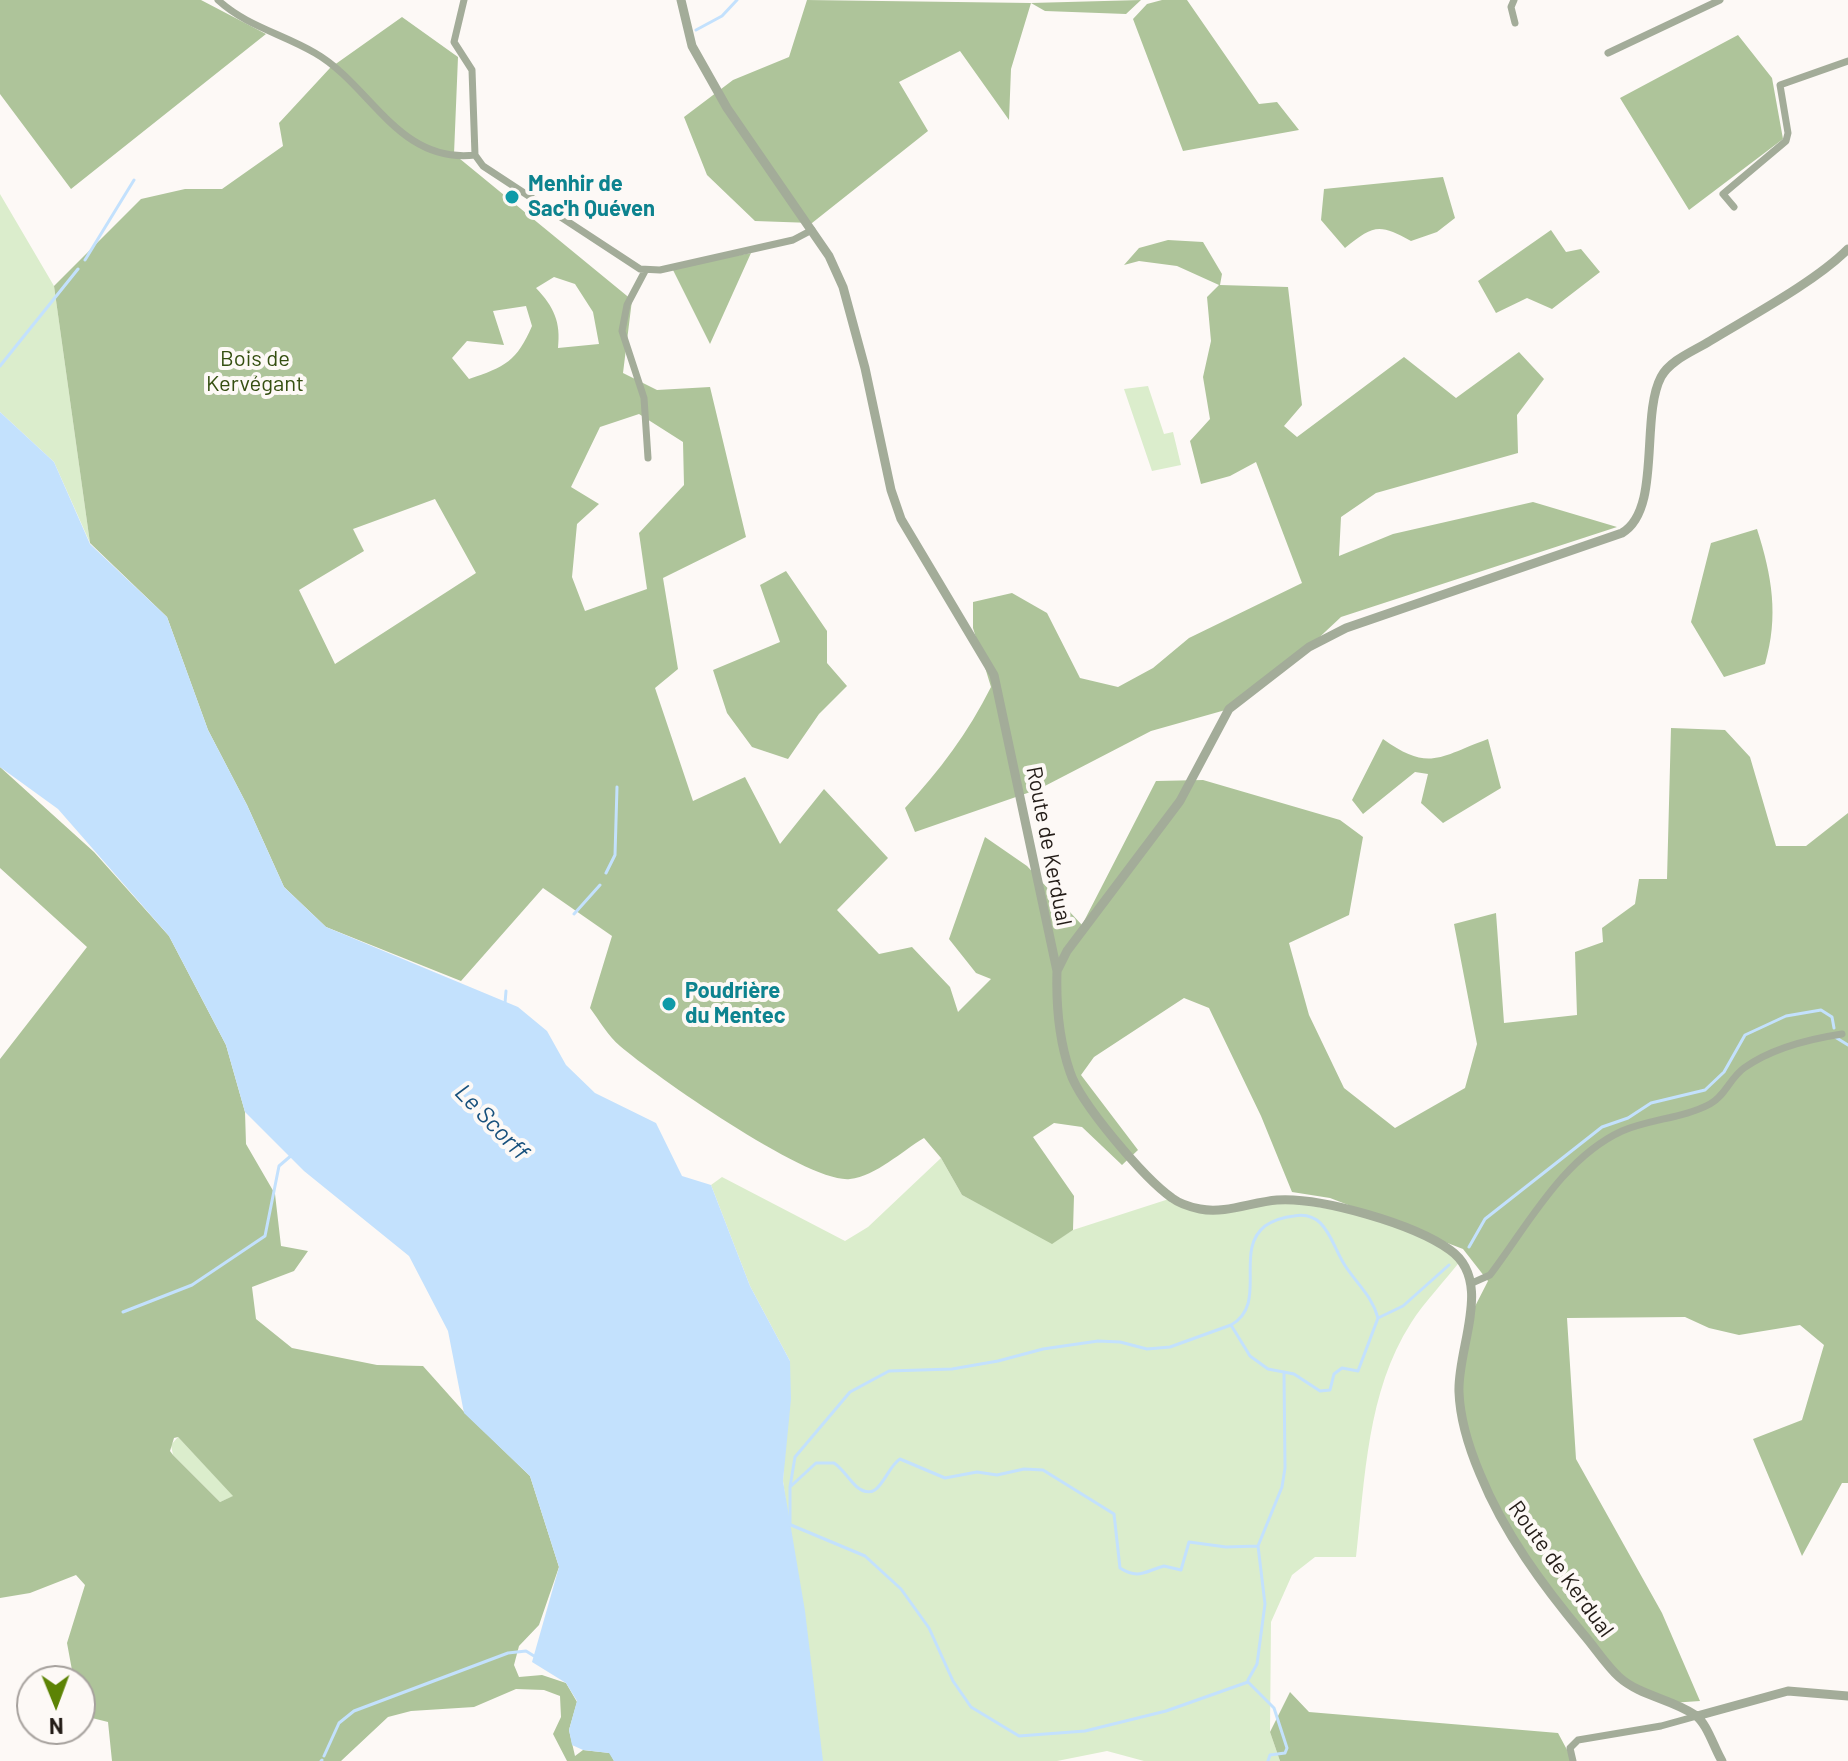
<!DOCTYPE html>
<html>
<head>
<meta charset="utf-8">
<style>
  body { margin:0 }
  #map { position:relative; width:1848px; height:1761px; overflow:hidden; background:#fdf9f6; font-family:Barlow,sans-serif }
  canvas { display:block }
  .north { position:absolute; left:16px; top:1665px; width:80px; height:80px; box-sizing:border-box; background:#fdf9f6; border:2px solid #a6a19d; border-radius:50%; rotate:179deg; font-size:22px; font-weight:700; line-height:32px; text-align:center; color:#231c17 }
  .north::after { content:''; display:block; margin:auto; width:28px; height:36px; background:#5c8305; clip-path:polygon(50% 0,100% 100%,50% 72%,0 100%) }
</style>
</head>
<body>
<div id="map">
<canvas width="1848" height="1761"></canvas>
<div class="north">N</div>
</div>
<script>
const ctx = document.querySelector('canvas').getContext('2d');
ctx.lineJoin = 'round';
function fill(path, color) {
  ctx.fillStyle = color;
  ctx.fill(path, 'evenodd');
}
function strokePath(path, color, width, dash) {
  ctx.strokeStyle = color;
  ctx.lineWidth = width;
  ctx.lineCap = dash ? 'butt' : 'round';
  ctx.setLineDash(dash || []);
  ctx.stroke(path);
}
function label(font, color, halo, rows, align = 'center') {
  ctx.font = font + ' Barlow,sans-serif';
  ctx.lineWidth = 8;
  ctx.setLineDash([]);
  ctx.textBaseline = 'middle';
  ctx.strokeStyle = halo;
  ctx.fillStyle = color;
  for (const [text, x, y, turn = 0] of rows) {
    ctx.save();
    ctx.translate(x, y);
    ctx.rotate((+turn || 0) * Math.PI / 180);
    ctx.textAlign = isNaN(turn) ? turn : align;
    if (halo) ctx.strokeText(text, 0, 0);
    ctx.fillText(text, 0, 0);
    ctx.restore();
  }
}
const green = new Path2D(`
  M0,194L54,286L90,543L54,462L0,412Z
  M1148,386L1164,434L1173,432L1181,465L1152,471L1124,389Z
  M941,1158L962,1195L1052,1243L1073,1230L1172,1198L1204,1210L1277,1200L1365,1215L1436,1242L1461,1260C1445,1281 1425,1301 1411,1323C1367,1391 1365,1479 1356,1557H1315L1292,1575L1271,1622L1270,1732L1280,1761H1144L1107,1751L1057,1761H822L783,1481L790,1361L750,1286L711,1185L722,1177L845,1241L868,1227Z
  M178,1437L234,1496L220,1502L173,1455L171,1445Z`);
const forest = new Path2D(`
  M0,0H201L266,34L71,189L0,94Z
  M807,0L1031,3L1141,0L1126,14L1045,11L1031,3L1011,69L1009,120L960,51L899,82L928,131L812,223L755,221L707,175L684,117L733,80L789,57Z
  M1162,0H1187L1259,104L1277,102L1299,130L1183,151L1133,19L1147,4Z
  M402,17L458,57L454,154L632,300L623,373L657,390L710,387L746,537L663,578L678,669L655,688L693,801L745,777L780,844L824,789L888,858L837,910L879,954L912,947L950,987L958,1012L991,979L976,973L949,939L985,837L1027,866L1082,925L1156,781L1203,780L1340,820L1363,837L1349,915L1289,943L1309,1015L1344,1088L1395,1128L1465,1088L1477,1044L1454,924L1496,913L1504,1023L1577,1015L1575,952L1603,942L1602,928L1635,904L1639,879H1667L1671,728L1725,730L1750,757L1776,846H1806L1848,813V1483H1842L1802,1556L1753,1439L1802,1420L1824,1345L1800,1325L1739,1335L1709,1328L1685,1317L1567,1318L1576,1459L1662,1613L1700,1701L1671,1703L1629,1684L1563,1610L1492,1502L1460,1406L1467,1322L1488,1281L1463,1249L1330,1198L1292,1192L1261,1116L1209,1008L1184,998L1094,1057L1081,1075L1138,1150L1122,1165L1082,1127L1054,1123L1033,1137L1074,1196L1073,1230L1052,1244L962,1195L941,1158L924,1138C902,1151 876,1176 850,1179C809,1184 655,1076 620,1046C608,1036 599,1020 590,1008L612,936L543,888L461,981L326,927L284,887L247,805L208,730L167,617L90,543L54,286L141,199L185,189H222L283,146L279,123L330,68ZM554,277L575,284L593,312L599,344L558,348C561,322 554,307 536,288ZM526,306L532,326C517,361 505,367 469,379L452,358L467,341L504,345L493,311ZM639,414L683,442L684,485L639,533L647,589L585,611L572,577L577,524L599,504L571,487L600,427ZM435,499L476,573L335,664L299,590L364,551L353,529Z
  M1738,35L1772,78L1783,139L1689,210L1620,98Z
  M1443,177L1455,218L1437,232L1411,241C1379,223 1373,225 1345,248L1321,220L1324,189Z
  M1551,230L1566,252L1581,249L1600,272L1552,309L1527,298L1496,313L1478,281Z
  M1168,240L1203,242L1222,274L1220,285L1288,287L1302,405L1284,426L1297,437L1404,357L1456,398L1519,352L1544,379L1517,415L1518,453L1376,493L1341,517L1339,556L1393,534L1533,502L1617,527L1341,617L1309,647L1229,709L1151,731L1039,789L915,832L905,808C940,770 968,733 991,687L973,628V602L1012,593L1047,613L1080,678L1118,687L1153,668L1189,638L1302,583L1256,462L1230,476L1201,484L1190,441L1210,419L1203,377L1211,341L1207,297L1219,285L1177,266L1139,261L1124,265L1139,248Z
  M751,253L710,344L672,268Z
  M1757,529C1772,576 1779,616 1765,664L1724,677L1691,622L1711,543Z
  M786,571L827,631V663L847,686L819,714L788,759L752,747L727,713L713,670L780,642L760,585Z
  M1383,739C1429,772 1439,757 1488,739L1501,788L1443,823L1421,803L1428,774L1415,772L1363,814L1352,800Z
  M0,767L94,852L169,936L226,1045L245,1112L246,1144L275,1194L281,1246L308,1251L294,1271L252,1287L256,1319L292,1348L377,1365L423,1366L465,1413L530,1476L559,1567L539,1625L519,1646L514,1665L519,1677L542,1675L566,1683L577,1702L569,1730L575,1756L583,1750L610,1753L614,1761H567L553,1734L561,1717L560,1696L544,1690L516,1689L474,1707L411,1711L388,1717L341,1761H112L108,1722L80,1715V1681H74L67,1643L85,1585L76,1575L30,1593L0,1598V1059L87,947L0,868ZM178,1437L233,1496L220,1502L173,1455L170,1451L174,1438Z
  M1290,1692L1309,1712L1558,1733L1573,1761H1280L1270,1732Z`);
const water = new Path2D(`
  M0,412L54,462L90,544L167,617L208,730L247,805L284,887L326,927L518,1007L547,1031L566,1065L595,1093L656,1123L682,1176L711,1185L750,1286L790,1361L791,1399L783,1481L805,1611L823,1761H614L609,1753L583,1750L572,1745L569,1730L577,1701L566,1683L532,1662L559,1567L530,1476L464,1413L448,1331L409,1256L304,1171L245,1112L226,1045L169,936L58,809L0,767Z`);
const stream = new Path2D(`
  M696,30L722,16L737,0
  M85,260L134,180
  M0,366L78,269
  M606,873L615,855L617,787
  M574,914L600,885
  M505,1003L506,991
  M1835,1037L1848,1045
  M1469,1247L1485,1219L1602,1127L1628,1118L1651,1103L1705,1090L1724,1072L1745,1035L1786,1016L1821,1010L1832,1017L1834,1028
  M123,1312L192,1285L265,1236L279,1166L293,1154
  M1231,1325C1269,1304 1233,1251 1265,1226C1274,1220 1284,1217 1294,1216C1327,1210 1331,1245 1346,1267C1358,1285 1372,1296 1378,1318
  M790,1487L816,1463H834C844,1470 849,1480 857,1487C880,1505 885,1468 900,1459L945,1478L977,1472L997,1475L1024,1469L1043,1470L1114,1514L1120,1568C1139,1580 1145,1571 1164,1566L1181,1570L1189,1542L1226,1547L1258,1546
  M790,1524V1487L795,1457L850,1392L889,1371L952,1369L998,1361L1043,1349L1098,1341L1120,1342L1147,1349L1170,1347L1231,1325L1250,1356L1268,1369L1294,1374L1320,1391L1330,1390L1334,1374L1342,1368L1358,1371L1378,1318L1403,1306L1449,1265
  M791,1525L865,1556L901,1589L929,1628L953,1681L971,1707L1019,1736L1085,1731L1166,1711L1248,1682L1274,1708L1287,1748L1285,1753L1270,1755L1268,1761
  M1248,1680L1257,1664L1265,1604L1258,1546L1282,1487L1285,1468L1284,1372
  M324,1756L339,1723L354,1711L508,1653L526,1651L534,1656
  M321,1761L322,1760`);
const minor = new Path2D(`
  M218,0C246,26 283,34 315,53C371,85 398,164 475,155L483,166L640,269L660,270L793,240L812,230
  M464,0L454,42L472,70L475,155
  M1514,0L1511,7L1515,23
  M1608,53L1720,0
  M1734,207L1723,194L1786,141L1788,133L1780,85L1848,61
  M645,271L627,305L622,331L644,398L648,458
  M1472,1283L1490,1275C1528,1225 1563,1158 1622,1131C1650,1119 1684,1118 1710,1104C1725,1096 1730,1078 1744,1068C1772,1048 1809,1039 1842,1034
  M1573,1761L1570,1748L1578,1740L1661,1726L1697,1716`);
const tertiary = new Path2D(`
  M681,0L692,46L727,108L829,256L843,287L865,368L891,490L901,519L994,675L1057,971C1056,1004 1059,1040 1070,1072C1080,1103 1144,1178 1172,1198C1180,1204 1190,1207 1200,1209C1225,1214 1252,1202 1277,1200C1321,1197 1414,1224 1450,1250C1494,1281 1457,1348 1459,1392C1460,1420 1469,1448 1480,1474C1504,1533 1543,1586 1584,1635C1596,1649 1606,1665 1619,1677C1640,1696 1672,1699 1695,1715C1707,1723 1714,1748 1722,1761
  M1057,971L1067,951L1180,801L1229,709L1309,647L1346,628L1622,533C1662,510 1640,417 1661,377C1670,360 1694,351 1710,341C1751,316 1815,282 1848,249
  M1697,1716L1788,1691L1848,1696`);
const markers = [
  [512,197,8,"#0f9aa8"],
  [669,1004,8,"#0f9aa8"]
];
const cultureNames = [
  ["Menhir de",528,184],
  ["Sac'h Quéven",528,209],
  ["Poudrière",685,991],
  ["du Mentec",685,1016]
];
const parkNames = [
  ["Bois de",255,359],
  ["Kervégant",255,384]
];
const streetNames = [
  ["Route de Kerdual",1049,846,79],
  ["Route de Kerdual",1561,1569,54]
];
const waterNames = [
  ["Le Scorff",492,1122,46]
];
fill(green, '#dbedcc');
fill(forest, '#aec49a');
fill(water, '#c3e1fd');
strokePath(stream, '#c3e1fd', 3);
strokePath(minor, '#a3ac99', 7);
strokePath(tertiary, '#a3ac99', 9);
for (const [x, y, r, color] of markers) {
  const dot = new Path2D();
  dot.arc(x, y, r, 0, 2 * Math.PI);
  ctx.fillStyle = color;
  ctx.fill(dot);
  strokePath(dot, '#fdf9f6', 3);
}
label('bold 22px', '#0d838f', '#fdf9f6', cultureNames, 'left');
label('22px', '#354f11', '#fdf9f6', parkNames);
label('22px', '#231c17', '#fdf9f6', streetNames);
label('italic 24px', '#18517d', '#fdf9f6', waterNames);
</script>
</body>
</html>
